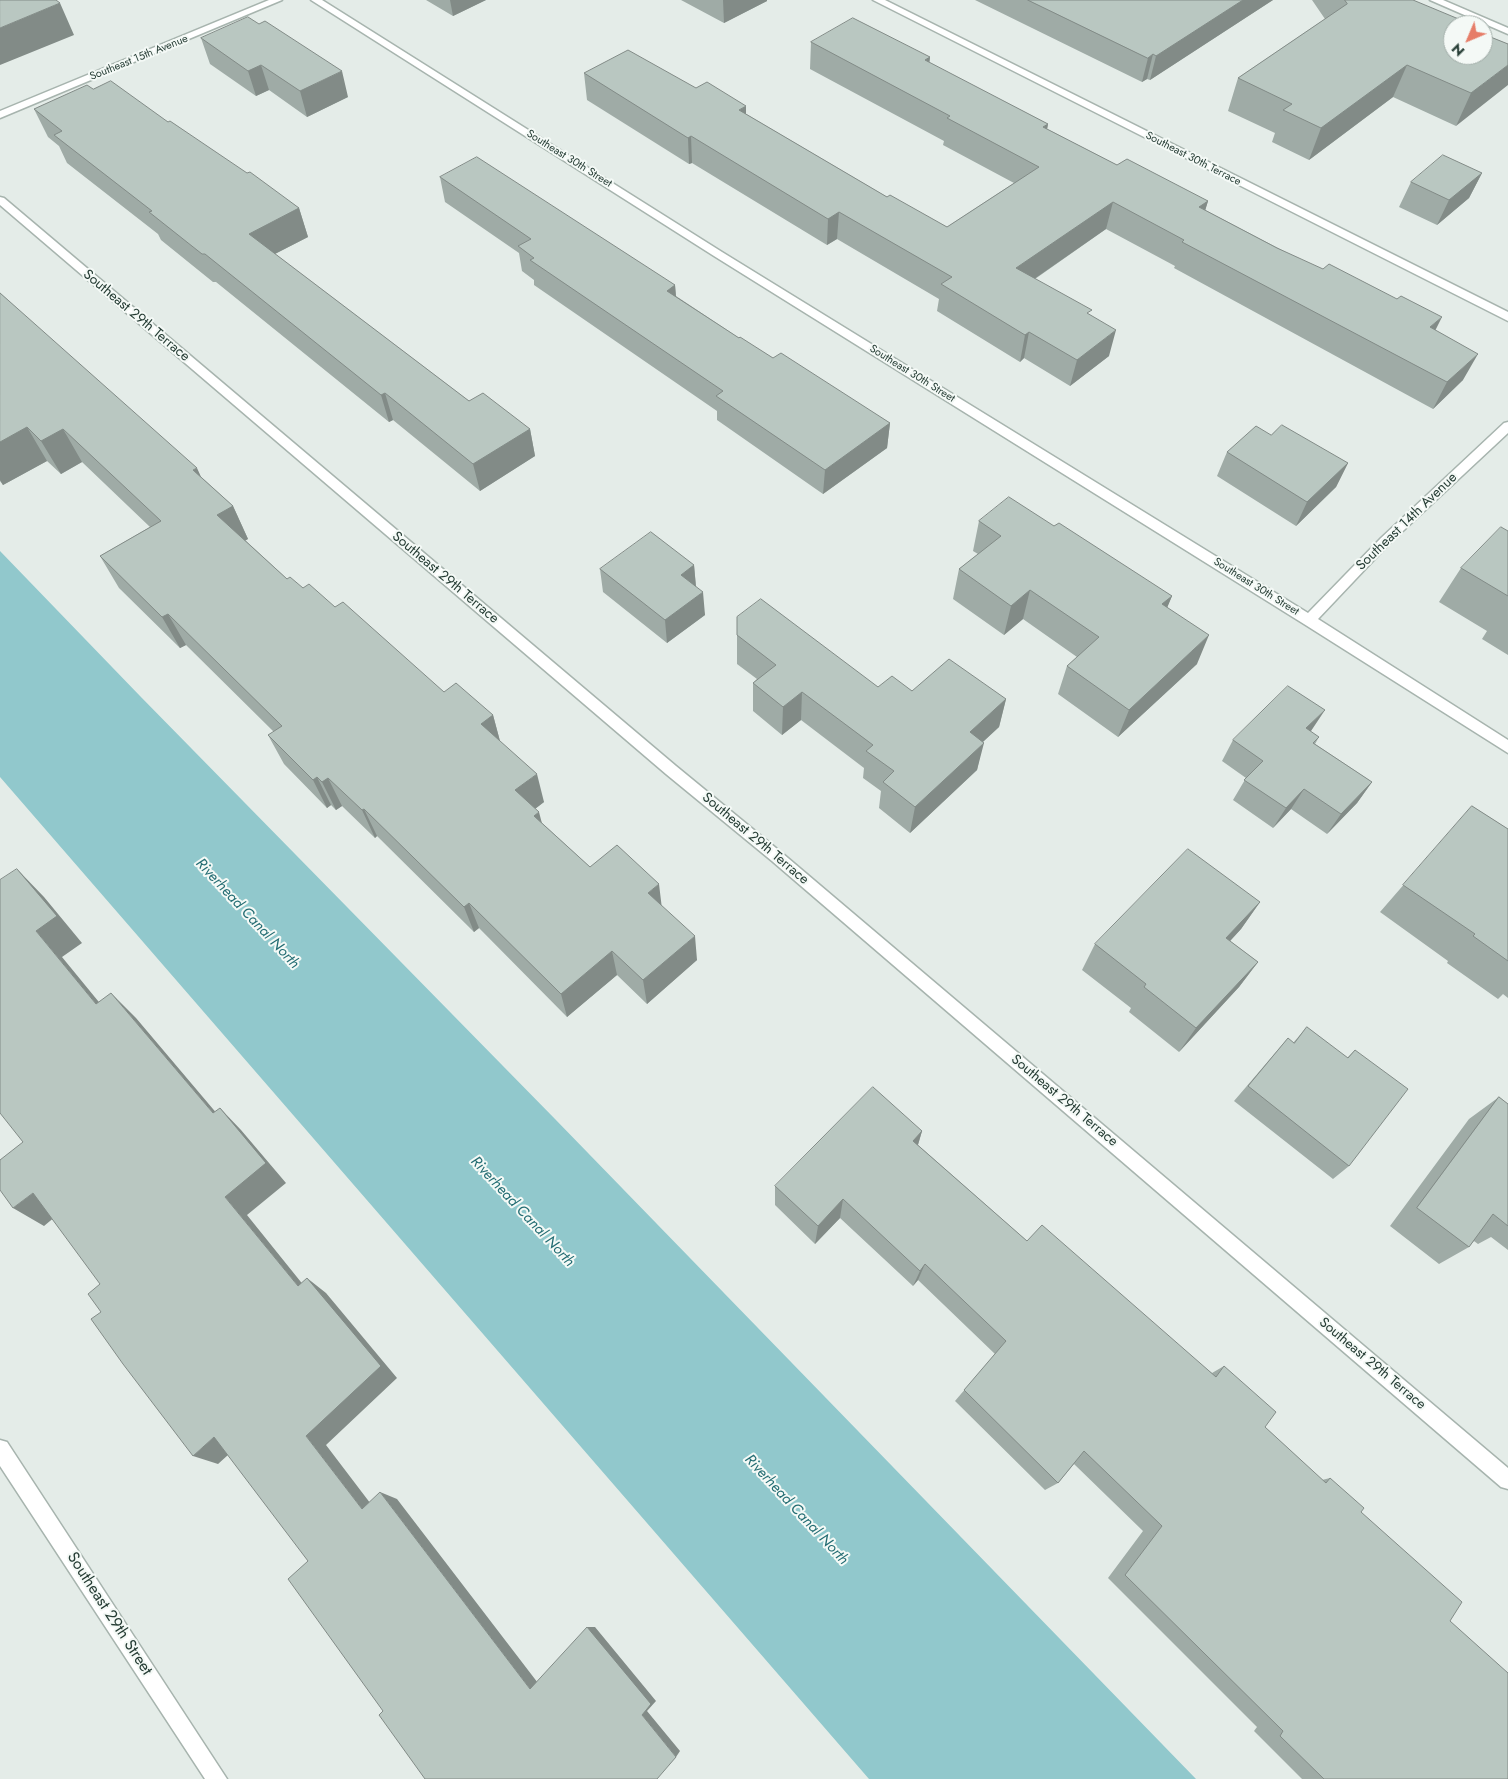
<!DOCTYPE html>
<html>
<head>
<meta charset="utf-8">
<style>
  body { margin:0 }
  #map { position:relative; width:1508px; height:1779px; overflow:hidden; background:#e4ece8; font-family:Jost,sans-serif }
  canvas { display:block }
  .north { position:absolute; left:1443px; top:15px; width:50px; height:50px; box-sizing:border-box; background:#f4f9f6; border:1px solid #a1ada8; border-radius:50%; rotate:225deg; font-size:14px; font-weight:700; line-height:20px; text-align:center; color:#253c34 }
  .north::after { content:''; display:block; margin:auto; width:18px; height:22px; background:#e67d68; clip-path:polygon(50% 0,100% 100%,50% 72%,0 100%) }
</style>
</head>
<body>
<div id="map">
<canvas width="1508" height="1779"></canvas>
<div class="north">N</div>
</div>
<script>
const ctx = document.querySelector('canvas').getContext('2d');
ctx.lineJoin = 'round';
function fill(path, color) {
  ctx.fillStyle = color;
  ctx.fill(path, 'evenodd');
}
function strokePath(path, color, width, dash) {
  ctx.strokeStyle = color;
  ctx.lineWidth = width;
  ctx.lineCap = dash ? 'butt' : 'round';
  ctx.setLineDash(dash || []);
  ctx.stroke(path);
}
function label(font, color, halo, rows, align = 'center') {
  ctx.font = font + ' Jost,sans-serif';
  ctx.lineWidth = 4;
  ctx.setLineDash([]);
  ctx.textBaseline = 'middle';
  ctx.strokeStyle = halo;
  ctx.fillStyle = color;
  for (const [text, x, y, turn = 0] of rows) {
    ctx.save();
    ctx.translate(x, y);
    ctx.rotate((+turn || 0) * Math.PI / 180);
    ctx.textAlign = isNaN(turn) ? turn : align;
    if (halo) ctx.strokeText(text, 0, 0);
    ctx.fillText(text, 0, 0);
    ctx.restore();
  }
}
const water = new Path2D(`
  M0,551L140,696L555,1119L1196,1779H869L0,777Z`);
const minor = new Path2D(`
  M269,0H282L0,118V111Z
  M311,0H322L722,252L1308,613L1381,538L1504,423L1508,422V433L1389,544L1318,619L1508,740V753L1304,624L714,256Z
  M873,0H885L1508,312V321Z
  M1430,0H1443L1508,28V34Z
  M0,197L4,198L676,766L782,853L1508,1468V1489L1501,1487L772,861L666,774L0,205Z
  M0,1440L7,1442L227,1779H205L0,1466Z`);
const wall = new Path2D(`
  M426,0H486L453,16Z
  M681,0H767V1L724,23Z
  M975,0H1273L1150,80L1147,79L1142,82Z
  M1312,0H1413L1461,25L1508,44L1456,126L1393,97L1309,160L1272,142L1275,133L1228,111L1238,78L1325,19Z
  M201,38L348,97L307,117L269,90L256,96L210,64Z
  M811,42L930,57L929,63L1048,124L1047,129L1117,165L1208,201L1205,210L1435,330L1463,380L1433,409L1174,268L1175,266L1106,229L1035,279L1090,315L1109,356L1070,386L1024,358L1020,362L937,311L939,299L837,239L827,245L692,163L689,164L587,100L584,73L696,88L746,114L887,197L947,227L1014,183L943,145L944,141L810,69Z
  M93,89L168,122L299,208L308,237L275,254L469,401L530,429L535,456L480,491L393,420L389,422L216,282H213L161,240L158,234L67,163L59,146L48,137L34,109Z
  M1482,173L1469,198L1437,225L1399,207L1411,182Z
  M440,177L675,285L676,296L739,338L773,358L890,423L887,448L823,494L717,420V411L534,285V280L522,271L519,253L445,202Z
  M0,293L233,506L248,539L245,540L287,579L335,607L444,692L493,715L500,741L544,802L535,809L542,823L590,867L662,906L697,960L647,1004L617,975L567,1017L479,928L474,932L377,836L375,838L342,806L336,810L331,805L327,808L284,764L268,735L274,732L186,645L180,648L119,588L100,556L150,527L82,462L61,474L47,461L3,485L0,481Z
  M1271,435L1348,463L1336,487L1296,526L1217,476L1227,452Z
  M979,521L1054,526L1172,596L1167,607L1197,664L1118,737L1058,694L1067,666L1077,657L1023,619L1004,635L953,599L959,569L978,554L973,551Z
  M1508,531V655L1482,639L1487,631L1439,602L1461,568Z
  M694,565L696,586L705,615L667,643L603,592L600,569Z
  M737,617L878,687L1006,699L999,727L983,742L977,770L910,833L879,808L881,791L863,778L864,768L801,720L782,735L753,711V683L757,679L737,664Z
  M1311,732L1319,737L1315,744L1372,782L1357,803L1327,834L1291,809L1273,828L1233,800L1246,778L1222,761L1233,740Z
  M1472,806L1508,829V998L1503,994L1498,999L1447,963L1448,961L1380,912Z
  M1260,902L1241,929L1230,941L1258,962L1239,987L1179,1052L1129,1012L1131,1008L1082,970L1095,944Z
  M1307,1027L1347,1058L1355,1050L1349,1166L1333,1179L1234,1101L1288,1038L1293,1043Z
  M1499,1097L1508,1104V1250L1491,1237L1478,1244L1474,1241L1469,1247L1439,1264L1390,1226L1469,1119Z
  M922,1131L918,1145L1027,1241L1212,1373L1224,1366L1265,1427L1322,1480L1330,1478L1361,1512L1450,1621L1508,1779H1302L1254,1731L1257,1727L1108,1578L1143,1531L1074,1464L1058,1483L1045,1490L955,1401L995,1354L918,1280L913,1286L840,1218L815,1244L775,1205V1186Z`);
const shadedWall = new Path2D(`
  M450,0H486L453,16Z
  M723,0H767V1L724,23Z
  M1243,0H1273L1150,80L1156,56Z
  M60,3L74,35L0,65V28Z
  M1153,54L1147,79L1142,82L1148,58Z
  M930,57L927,84L925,60Z
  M261,65L269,90L256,96L248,71Z
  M1407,65L1393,97L1309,160L1321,128Z
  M1508,65V85L1456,126L1471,93Z
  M342,71L348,97L307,117L300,91Z
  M746,106V133L739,110Z
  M1048,124L1043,151V127Z
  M691,136L692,163L689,164L688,138Z
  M1482,173L1469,198L1437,225L1449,200Z
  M1208,201L1200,228L1199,207Z
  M1113,202L1106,229L1011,295L1016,268Z
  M299,208L308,237L259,262L249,234Z
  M839,212L837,239L827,245L828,219Z
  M675,285L677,310L667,291Z
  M1442,317L1429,343L1430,327Z
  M1116,330L1109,356L1070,386L1077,360Z
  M1029,332L1024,358L1020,362L1025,335Z
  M1478,354L1463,380L1433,409L1447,382Z
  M385,393L393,420L389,422L381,395Z
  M890,423L887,448L823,494L825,470Z
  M27,427L47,461L3,485L0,480V442Z
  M63,429L82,462L61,474L41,441Z
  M530,429L535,456L480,491L473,464Z
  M1348,463L1336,487L1296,526L1307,502Z
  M197,468L212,501L193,470Z
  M233,506L248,539L233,548L217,515Z
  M694,565L696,588L681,575Z
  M1030,590L1023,619L1004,635L1011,606Z
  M703,592L705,615L667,643L665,620Z
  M1172,596L1160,625L1162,604Z
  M168,614L186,645L180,648L162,617Z
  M1209,635L1197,664L1118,737L1129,710Z
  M802,692L801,720L782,735L783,707Z
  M1006,699L999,727L963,760L970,732Z
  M1325,710L1311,731L1293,750L1306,728Z
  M493,715L501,745L481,724Z
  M984,743L977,770L910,833L915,807Z
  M537,774L544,802L523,818L515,790Z
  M317,777L331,805L327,808L313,780Z
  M328,778L342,806L336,810L322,782Z
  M1372,782L1357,803L1327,834L1341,814Z
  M1304,789L1291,809L1273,828L1286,808Z
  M364,809L377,836L375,838L362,810Z
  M539,812L546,839L534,816Z
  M17,869L44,897L82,943L62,957L121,1029L96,1004L36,931Z
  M659,884L662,909L648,893Z
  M1260,902L1241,929L1209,964L1226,938Z
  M469,903L479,928L474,932L464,907Z
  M695,936L697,960L647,1004L643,980Z
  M612,951L617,975L567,1017L561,994Z
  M1258,962L1239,987L1179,1052L1196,1028Z
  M111,993L136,1018L235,1135L213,1113Z
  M220,1108L241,1130L286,1183L247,1215L317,1302L298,1286L225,1197Z
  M922,1131L916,1151L913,1141Z
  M33,1193L62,1211L44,1226L13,1208Z
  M843,1199L840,1218L815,1244L818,1226Z
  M925,1264L918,1280L913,1286L920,1271Z
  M307,1278L326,1293L397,1378L326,1445L380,1516L362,1509L306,1436Z
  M214,1437L238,1446L218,1464L193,1456Z
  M380,1492L397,1499L541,1687L530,1689Z
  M587,1627H595L656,1701L647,1711L680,1751L676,1757L642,1715Z`);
const building = new Path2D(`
  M0,0H56L60,3L0,28Z
  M1028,0H1243L1156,56L1153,54L1148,58Z
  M1345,0H1413L1461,20V25H1462H1453V55H1483V34L1508,44V65L1471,93L1407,65L1321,128L1283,110L1292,104L1238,78L1347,4Z
  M248,17L259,24L265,21L342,71L300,91L261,65L248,71L201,38Z
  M853,18L930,57L925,60L1048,124L1043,127L1117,165L1127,159L1208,201L1199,207L1277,248L1323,269L1329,264L1397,299L1401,296L1442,317L1430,327L1478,354L1447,382L1182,242L1184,240L1113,202L1016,268L1092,310L1087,313L1116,330L1077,360L1029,332L1025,335L941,284L952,277L839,212L828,219L691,136L688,138L584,73L628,50L696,88L707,82L746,106L739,110L887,197L890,195L947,227L1039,167L947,118L950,116L811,42Z
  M111,81L168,122L170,121L247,173L250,172L299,208L249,234L469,401L483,393L530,429L473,464L385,393L381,395L205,254H202L149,212L152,211L54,135L62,131L34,109L87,85L93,89Z
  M1443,155L1482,173L1449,200L1411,182Z
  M477,157L675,285L667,291L739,338L740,337L773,358L781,353L890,423L825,470L716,396L723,391L530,260L534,258L518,246L531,239L440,177Z
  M0,293L197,468L193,470L233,506L217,515L287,579L290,577L303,588L309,584L335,607L343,602L444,692L456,683L493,715L481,724L537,774L515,790L539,812L534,816L590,867L617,845L659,884L648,893L695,936L643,980L612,951L561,994L469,903L464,907L364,809L362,810L328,778L322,782L317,777L313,780L268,735L282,726L168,614L162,617L100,556L161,521L63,429L41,441L27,427L0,442Z
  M1282,425L1348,463L1307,502L1227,452L1256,426L1271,435Z
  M1009,497L1054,526L1059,523L1172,596L1162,604L1209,635L1129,710L1067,666L1099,637L1030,590L1011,606L959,569L1001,536L979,521Z
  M1501,527L1508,531V596L1461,568Z
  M651,532L694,565L681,575L703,592L665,620L600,569Z
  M761,599L878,687L892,676L912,691L949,659L1006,699L970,732L984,743L915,807L883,782L894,771L866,751L873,745L802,692L783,707L753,683L776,665L737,635V617Z
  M1288,686L1325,710L1306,728L1319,737L1313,743L1372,782L1341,814L1304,789L1286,808L1244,780L1263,761L1233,740Z
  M1472,806L1508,829V961L1473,936L1475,934L1403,885Z
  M1188,849L1260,902L1226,938L1258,962L1196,1028L1144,987L1146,984L1095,944Z
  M17,869L57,916L36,931L96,1004L111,993L213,1113L220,1108L266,1163L225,1197L298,1286L307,1278L381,1366L306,1436L362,1509L380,1492L530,1689L587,1627L651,1704L642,1715L676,1757L657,1779H425L379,1715L383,1711L288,1579L308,1561L214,1437L193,1456L123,1364L91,1319L101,1312L88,1294L100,1284L33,1193L13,1208L0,1190V1160L23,1142L0,1113V880Z
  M1307,1027L1348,1058L1355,1050L1408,1089L1349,1166L1248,1086L1288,1038L1294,1043Z
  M873,1087L922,1131L913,1141L1027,1241L1042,1225L1216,1377L1224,1366L1276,1412L1265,1427L1326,1483L1330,1478L1364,1508L1361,1512L1462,1602L1450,1621L1508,1673V1779H1324L1280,1736L1283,1731L1125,1575L1162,1526L1084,1451L1058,1483L964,1390L1006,1341L925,1264L920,1271L843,1199L818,1226L775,1186Z
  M1499,1097L1508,1104V1226L1493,1214L1469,1247L1417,1208Z`);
const farStreetnames = [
  ["Southeast 15th Avenue",139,58,-22],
  ["Southeast 30th Street",569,159,32],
  ["Southeast 30th Terrace",1193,159,27],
  ["Southeast 30th Street",912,374,32],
  ["Southeast 30th Street",1256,587,32]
];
const streetNames = [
  ["Southeast 29th Terrace",136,316,40],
  ["Southeast 14th Avenue",1407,522,-44],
  ["Southeast 29th Terrace",445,578,40],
  ["Southeast 29th Terrace",755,839,40],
  ["Southeast 29th Terrace",1064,1101,40],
  ["Southeast 29th Terrace",1372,1364,40]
];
const waterNames = [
  ["Riverhead Canal North",247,914,47],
  ["Riverhead Canal North",522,1212,47],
  ["Riverhead Canal North",796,1510,47]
];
const nearStreetnames = [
  ["Southeast 29th Street",109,1614,57]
];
fill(water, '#91c8cc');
strokePath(minor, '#a7b4ae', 3);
fill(minor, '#fff');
fill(wall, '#9faba6');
fill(shadedWall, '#828b87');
fill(building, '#b9c7c1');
strokePath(building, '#828b87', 1);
label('11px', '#253c34', '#f4f9f6', farStreetnames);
label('14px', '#253c34', '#f4f9f6', streetNames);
label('italic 15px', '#246d73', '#f4f9f6', waterNames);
label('16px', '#253c34', '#f4f9f6', nearStreetnames);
</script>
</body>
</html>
